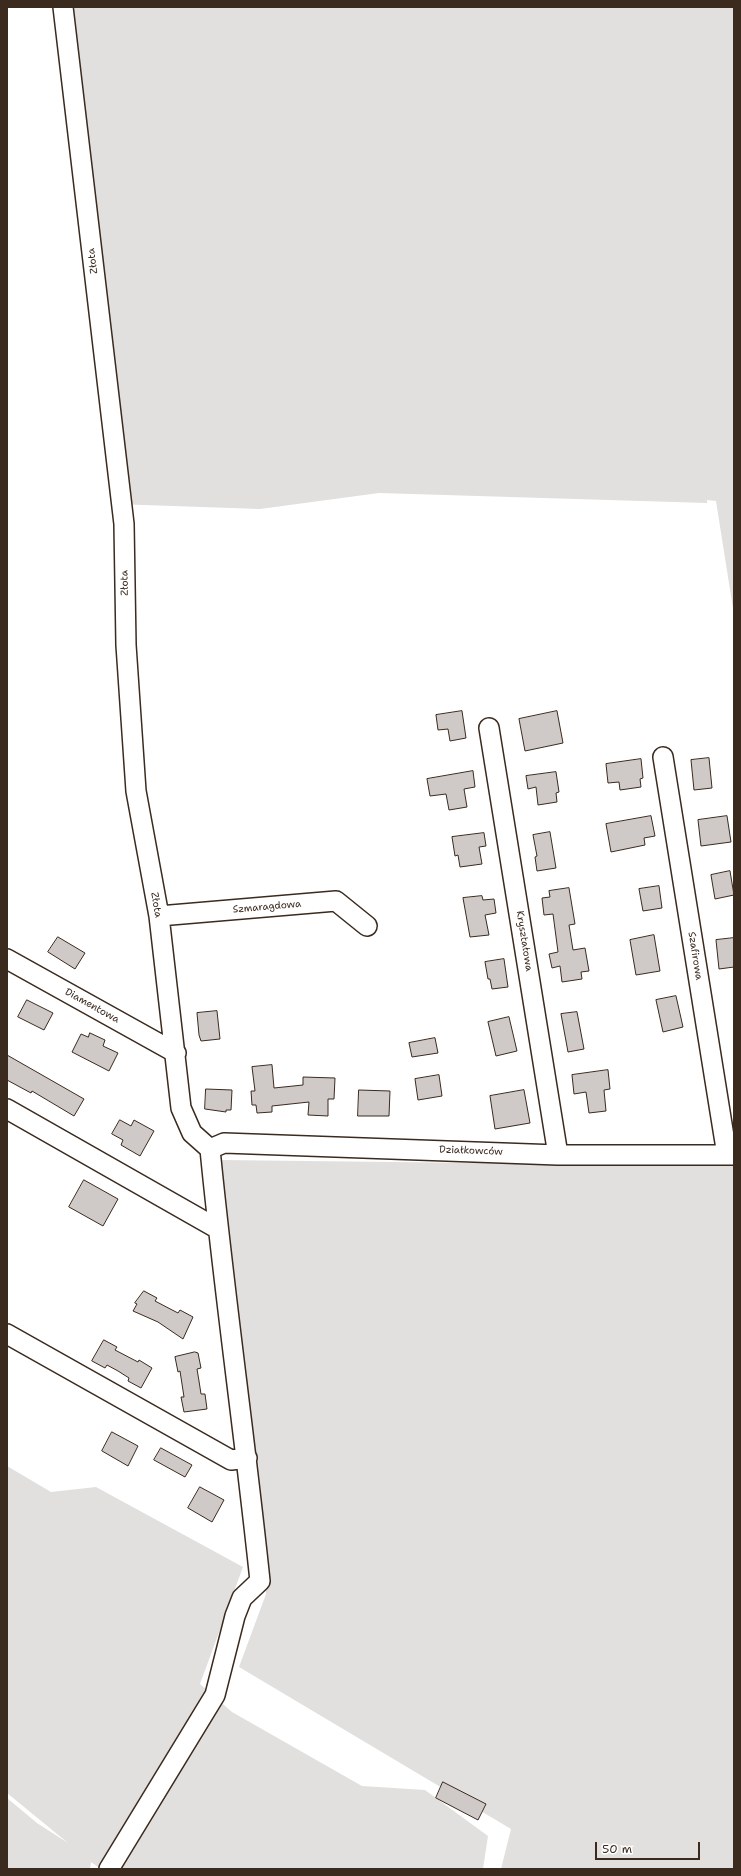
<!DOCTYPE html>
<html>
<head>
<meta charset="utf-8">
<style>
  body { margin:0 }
  #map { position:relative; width:741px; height:1876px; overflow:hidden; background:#fff; font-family:"Shantell Sans",sans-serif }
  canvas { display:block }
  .frame { position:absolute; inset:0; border:8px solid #3b2a1e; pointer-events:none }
  .scale { position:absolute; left:595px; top:1842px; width:105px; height:18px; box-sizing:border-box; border:2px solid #3b2a1e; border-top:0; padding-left:5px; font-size:12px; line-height:14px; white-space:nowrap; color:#3b2a1e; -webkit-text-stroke:3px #fff; paint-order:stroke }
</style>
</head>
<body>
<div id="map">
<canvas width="741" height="1876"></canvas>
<div class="frame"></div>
<div class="scale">50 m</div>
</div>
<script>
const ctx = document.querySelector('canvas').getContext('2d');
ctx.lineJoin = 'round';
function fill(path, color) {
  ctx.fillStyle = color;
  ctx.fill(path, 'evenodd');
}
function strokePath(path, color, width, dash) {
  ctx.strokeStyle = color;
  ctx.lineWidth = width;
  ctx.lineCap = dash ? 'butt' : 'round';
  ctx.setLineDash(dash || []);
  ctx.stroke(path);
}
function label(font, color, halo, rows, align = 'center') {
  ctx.font = font + ' "Shantell Sans",sans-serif';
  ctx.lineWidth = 4;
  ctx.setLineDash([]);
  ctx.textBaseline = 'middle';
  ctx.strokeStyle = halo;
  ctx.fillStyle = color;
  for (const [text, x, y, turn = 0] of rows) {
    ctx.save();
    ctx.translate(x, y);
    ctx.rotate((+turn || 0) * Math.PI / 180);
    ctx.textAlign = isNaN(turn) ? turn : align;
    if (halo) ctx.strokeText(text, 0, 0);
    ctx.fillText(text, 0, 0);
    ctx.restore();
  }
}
const green = new Path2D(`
  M58,7H734V615L716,501L707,500V503L379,493L260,509L115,504Z
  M221,1160L734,1166V1869H501L511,1829L239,1667L266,1594Z
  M7,1466L51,1492L96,1487L243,1567L200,1684L232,1712L362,1786L425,1790L488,1836L483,1869H101L91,1862L90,1869H7V1798L37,1823L68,1843L7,1793Z`);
const building = new Path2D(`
  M462,711L466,738L450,741L448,729L438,730L436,715Z
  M557,711L563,743L525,751L519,719Z
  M709,758L712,788L694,790L691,760Z
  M641,759L643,778L640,779L641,787L620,790L619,782L608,783L606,764Z
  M473,771L475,787L464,789L467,807L449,810L446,794L430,796L427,779Z
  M556,772L559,792L556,793L557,802L538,805L536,787L528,789L526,776Z
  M651,816L655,836L644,838L645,845L611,852L606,824Z
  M727,816L731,842L701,846L698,820Z
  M550,832L556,868L537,871L535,857L537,856L533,835Z
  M484,833L486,846L479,847L482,864L460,867L458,855L455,856L452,837Z
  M730,871L734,895L715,899L711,875Z
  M659,886L662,908L643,911L639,889Z
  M569,888L575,924L569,925L573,950L585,948L589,971L581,972L582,979L562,982L560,966L552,968L549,954L558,952L553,914L544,915L542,898L550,897L549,891Z
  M482,896L483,900L494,899L496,913L485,915L489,935L470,937L463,898Z
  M654,935L660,971L636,975L630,940Z
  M58,937L85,953L75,969L48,952Z
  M734,938V967L719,969L716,940Z
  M504,959L508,987L492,989L490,979H488L485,962Z
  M676,996L683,1027L663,1032L656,1000Z
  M27,1000L53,1013L44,1030L18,1017Z
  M217,1011L220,1039L201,1041L199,1035L197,1013Z
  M577,1012L584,1049L568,1052L561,1014Z
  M509,1017L517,1051L496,1056L488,1022Z
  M90,1033L105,1040L103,1046L118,1053L109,1071L72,1052L81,1034L88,1037Z
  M435,1038L438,1053L412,1057L409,1043Z
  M7,1055L84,1099L74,1116L32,1091L31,1093L7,1080Z
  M272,1065L274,1088L303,1085V1077L335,1078L334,1099H328V1116L308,1115L309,1102L272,1106V1112L257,1113L256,1105H252L251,1091H255L252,1067Z
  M608,1070L610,1089L604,1090L606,1111L589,1113L586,1092L574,1094L572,1075Z
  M439,1075L442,1096L418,1100L415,1079Z
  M206,1089L232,1090L231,1110H226V1112L205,1109Z
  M359,1090L390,1091L389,1116H358Z
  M524,1090L530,1123L495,1129L490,1096Z
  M120,1120L131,1126L134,1120L154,1131L140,1156L121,1145L123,1140L112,1134Z
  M84,1180L118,1199L103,1226L69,1207Z
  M144,1291L157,1298L155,1301L178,1313L180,1310L193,1317L183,1339L158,1322L133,1311L137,1304L135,1303Z
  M104,1340L117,1347L115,1350L138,1362L139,1360L152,1368L141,1388L128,1381L129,1378L118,1371L107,1365L105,1368L92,1361Z
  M195,1352L198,1353L201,1368L197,1369L199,1381L201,1394H205L207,1409L184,1412L181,1397H184L180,1371L178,1372L175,1357Z
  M112,1432L138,1446L128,1466L102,1451Z
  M161,1448L192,1465L185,1477L154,1460Z
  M200,1487L224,1500L212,1522L188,1508Z
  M443,1782L486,1804L478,1820L436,1798Z`);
const minor = new Path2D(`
  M63,7L124,524L126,645L136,791L159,916L181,1108L192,1133L210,1149
  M489,728L558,1155
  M663,757L727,1155
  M159,916L336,901L367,926
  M7,959L176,1053
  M7,1109L218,1229
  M210,1149L224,1143L558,1155H734
  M7,1334L231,1460L247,1458
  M109,1869L215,1695L235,1616L242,1598L260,1581C245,1437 224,1293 210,1149`);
const streetNames = [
  ["Złota",93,261,-97],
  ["Złota",125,583,-91],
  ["Złota",156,905,80],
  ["Szmaragdowa",267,907,-5],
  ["Kryształowa",524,941,81],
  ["Szafirowa",695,956,81],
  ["Diamentowa",92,1006,29],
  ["Działkowców",471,1151,2]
];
fill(green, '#e2e0de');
fill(building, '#cfcac7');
strokePath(building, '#3b2a1e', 1);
strokePath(minor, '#3b2a1e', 22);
strokePath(minor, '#fff', 19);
label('10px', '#3b2a1e', '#fff', streetNames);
</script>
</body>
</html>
